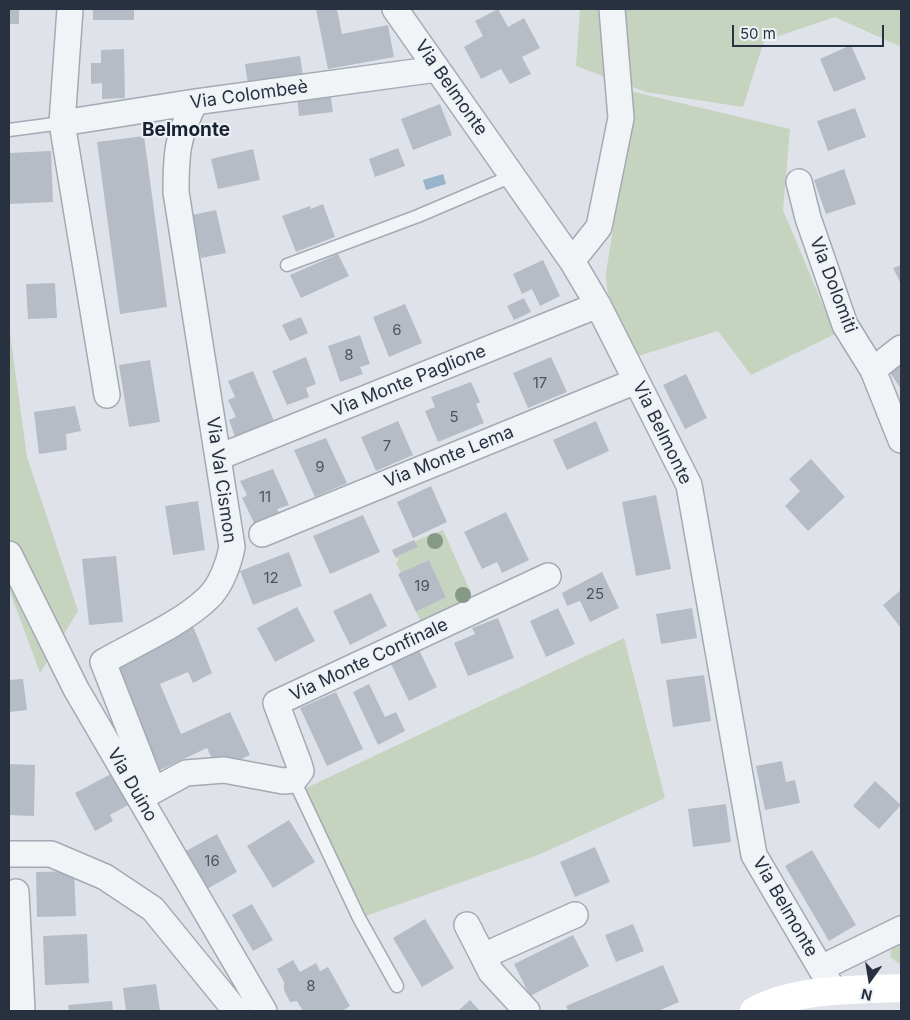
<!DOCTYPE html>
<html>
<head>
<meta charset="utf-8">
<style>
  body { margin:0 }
  #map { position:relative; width:910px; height:1020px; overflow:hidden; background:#dfe3e9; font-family:Inter,sans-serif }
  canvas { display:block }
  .frame { position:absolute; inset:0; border:10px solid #273140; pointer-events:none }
  .north { position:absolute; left:845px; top:955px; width:50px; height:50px; -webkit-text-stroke:4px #eef2f6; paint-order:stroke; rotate:193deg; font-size:14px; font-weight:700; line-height:20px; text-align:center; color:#273140 }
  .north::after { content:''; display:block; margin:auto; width:18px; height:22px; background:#273140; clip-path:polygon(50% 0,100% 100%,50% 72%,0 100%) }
  .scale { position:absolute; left:732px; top:25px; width:152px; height:22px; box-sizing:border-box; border:2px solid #273140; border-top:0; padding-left:6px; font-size:15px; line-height:18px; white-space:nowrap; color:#273140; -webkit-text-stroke:4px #eef2f6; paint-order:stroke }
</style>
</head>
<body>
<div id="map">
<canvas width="910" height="1020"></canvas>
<div class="frame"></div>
<div class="north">N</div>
<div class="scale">50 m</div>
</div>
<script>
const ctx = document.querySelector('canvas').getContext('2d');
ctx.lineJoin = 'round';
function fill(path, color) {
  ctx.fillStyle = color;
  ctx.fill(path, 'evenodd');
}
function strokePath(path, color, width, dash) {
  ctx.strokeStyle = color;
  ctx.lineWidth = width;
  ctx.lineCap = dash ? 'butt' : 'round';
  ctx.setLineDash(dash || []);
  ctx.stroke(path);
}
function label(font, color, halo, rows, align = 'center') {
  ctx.font = font + ' Inter,sans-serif';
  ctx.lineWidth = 4;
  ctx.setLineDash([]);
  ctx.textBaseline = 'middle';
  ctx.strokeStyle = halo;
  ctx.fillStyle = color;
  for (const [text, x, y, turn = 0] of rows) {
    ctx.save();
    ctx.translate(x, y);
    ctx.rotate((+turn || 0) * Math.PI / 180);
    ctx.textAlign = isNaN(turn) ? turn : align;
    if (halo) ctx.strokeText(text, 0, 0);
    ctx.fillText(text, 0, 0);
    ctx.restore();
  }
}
const green = new Path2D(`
  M580,9H901V47L835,17L764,41L743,107L646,92L576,66Z
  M630,91L790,129L783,210L835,334L751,375L718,331L635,357C621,327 606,306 606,272L632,117Z
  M9,326L27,457L78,611L40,673L9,589Z
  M443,530L471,593L467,600L422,623L416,612L446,597L429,560L401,573L396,563L399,559L395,557L417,546L415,541Z
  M624,638L665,798L538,855L366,916L302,790Z
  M901,943V965L890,957L891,950Z`);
const water = new Path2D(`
  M443,174L446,184L426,190L423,180Z`);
const building = new Path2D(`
  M9,9H19V24H9Z
  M93,9H134V20H93Z
  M316,9H337L342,34L388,25L394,57L328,69Z
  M498,9L508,27L524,18L540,48L522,57L531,74L510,84L501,69L481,79L464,47L483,36L475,21Z
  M851,45L866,79L834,92L820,59Z
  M124,49L125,98L102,99V83L91,84V63H101V50Z
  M300,56L303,76L248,85L245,64Z
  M330,92L333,112L299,116L297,96Z
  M440,104L452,135L413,150L401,119Z
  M855,108L866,137L828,151L817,121Z
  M144,136L167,307L120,314L97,142Z
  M398,148L405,166L375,177L369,159Z
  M253,149L260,180L218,189L211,159Z
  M51,151L53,202L9,204V153Z
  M844,169L856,204L826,214L814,180Z
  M323,204L335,237L296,252L282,216L310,206L311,209Z
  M216,210L226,253L201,258L192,215Z
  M338,254L349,276L301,298L290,275Z
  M543,260L560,296L540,306L532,289L522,294L513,274Z
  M901,265V284L893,268Z
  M55,283L57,318L28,319L26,284Z
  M524,298L531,312L514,320L507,306Z
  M405,304L422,343L389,357L373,317Z
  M301,317L308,333L290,341L282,325Z
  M360,335L370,364L360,367L363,374L340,382L328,346Z
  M306,357L316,384L306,388L309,397L287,405L272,371Z
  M551,357L567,392L528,408L513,373Z
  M150,360L160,422L129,427L119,365Z
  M901,363V389L889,371Z
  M253,371L274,421L235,437L229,420L236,417L228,400L235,397L228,381Z
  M686,374L707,418L685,429L663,385Z
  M471,382L480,402L476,404L484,423L438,442L425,411L435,407L431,397Z
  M75,406L81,431L66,434L67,450L39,454L34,412Z
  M398,421L413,455L376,471L361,437Z
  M596,421L609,451L567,470L553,440Z
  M326,438L347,483L315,497L294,450Z
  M811,459L845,497L808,531L785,506L800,491L789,479Z
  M273,469L289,505L277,509L281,516L256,527L242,498L247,495L240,481Z
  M431,486L447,522L413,538L397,502Z
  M656,495L671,569L636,576L622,502Z
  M198,501L205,550L173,555L165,506Z
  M506,512L529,560L502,573L497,562L482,569L464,532Z
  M363,515L380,552L330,574L313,536Z
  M414,540L418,547L395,557L392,550Z
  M289,552L302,586L253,605L240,571Z
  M116,556L123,622L89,625L82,559Z
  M429,560L446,597L416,612L398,574Z
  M602,572L619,608L590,622L580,601L567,606L562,593Z
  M901,590V628L883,605Z
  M371,593L387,626L350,645L333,611Z
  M297,607L315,641L275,662L257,628Z
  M558,608L575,644L546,657L530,621Z
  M692,608L697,638L661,644L656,614Z
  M498,618L514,658L468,676L454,643L475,634L472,628Z
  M193,626L212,673L193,683L188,672L160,684L181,734L230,712L250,755L217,770L207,748L160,770L109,663Z
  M419,650L437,687L409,701L391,664Z
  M704,675L711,721L673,727L666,680Z
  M23,679L27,710L9,712V680Z
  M369,684L385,717L396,712L405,731L378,745L353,692Z
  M336,692L363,749L327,766L300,708Z
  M782,761L786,782L795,780L800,803L765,810L756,766Z
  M9,764L35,765L34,816L9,815Z
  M111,774L128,805L110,815L113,821L95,831L75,793Z
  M875,781L901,805L879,829L853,806Z
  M726,804L731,842L693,847L688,809Z
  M289,820L315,862L273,888L247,846Z
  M217,834L237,872L207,889L186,851Z
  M595,847L610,882L575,897L560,862Z
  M812,850L856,925L829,941L785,866Z
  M74,871L76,916L37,917L36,872Z
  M252,904L273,940L253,951L232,915Z
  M425,919L454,968L422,987L393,938Z
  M633,924L644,951L616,962L605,935Z
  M87,934L89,983L45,985L43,936Z
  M573,935L589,966L530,996L514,964Z
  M293,960L300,972L316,963L320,971L328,967L350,1006L342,1011H303L297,1001L290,1002L284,990V982L277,969Z
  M663,965L679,1002L658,1011H568L566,1006Z
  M156,984L160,1011H126L123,988Z
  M470,1000L480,1011H458Z
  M112,1001L113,1011H69L68,1005Z`);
const lane = new Path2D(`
  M9,130L62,123
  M287,265L418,216L512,176
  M294,780L359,918L397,986`);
const street = new Path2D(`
  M70,9L62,123L107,395
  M395,9L572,261L598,305L689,485L754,855L834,991
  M62,123L195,102L437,69
  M799,182L808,218L845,325L873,370L901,440
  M572,261L599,227L621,118L612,9
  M873,370L901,348
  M219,457L598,305
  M262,534L636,381
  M9,554L76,689L264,1011
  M153,790L103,662C136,643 181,624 208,598C221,586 229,563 232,547L176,192C176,153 177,137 195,102
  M140,798L186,773L224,770L283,781L294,780L301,771L299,764L276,703L548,576
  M9,854H51L105,877L153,909L236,1011
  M16,892L22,1011
  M467,925L491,972L527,1011
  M483,956L575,915
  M821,968L901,929`);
const secondary = new Path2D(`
  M754,1011C797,988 853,990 901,988`);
const trees = [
  [435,541],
  [463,595]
];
const numberNames = [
  ["6",397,330],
  ["8",349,355],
  ["17",540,383],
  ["5",454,417],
  ["7",387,446],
  ["9",320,467],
  ["11",265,497],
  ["12",271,578],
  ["19",422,586],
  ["25",595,594],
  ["16",212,861],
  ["8",311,986]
];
const streetNames = [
  ["Via Belmonte",451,88,55],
  ["Via Colombeè",249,95,-8],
  ["Via Dolomiti",833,285,69],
  ["Via Monte Paglione",409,381,-22],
  ["Via Belmonte",662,433,64],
  ["Via Monte Lema",449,457,-22],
  ["Via Val Cismon",221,480,82],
  ["Via Monte Confinale",369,660,-25],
  ["Via Duino",132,785,60],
  ["Via Belmonte",785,907,60]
];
const neighbourhoodNames = [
  ["Belmonte",186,130]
];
fill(green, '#c5d3bf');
fill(water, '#98b3ca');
fill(building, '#b6bcc5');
strokePath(lane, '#a4aab3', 15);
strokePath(street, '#a4aab3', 28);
strokePath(lane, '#f1f4f7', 12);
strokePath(street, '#f1f4f7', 25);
strokePath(secondary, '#fff', 28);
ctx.fillStyle = '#869985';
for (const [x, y] of trees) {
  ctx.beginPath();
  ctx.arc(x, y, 8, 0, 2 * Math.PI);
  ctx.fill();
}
label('15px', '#4b5461', null, numberNames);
label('18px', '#273140', '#eef2f6', streetNames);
label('bold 19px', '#192231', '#eef2f6', neighbourhoodNames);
</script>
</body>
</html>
